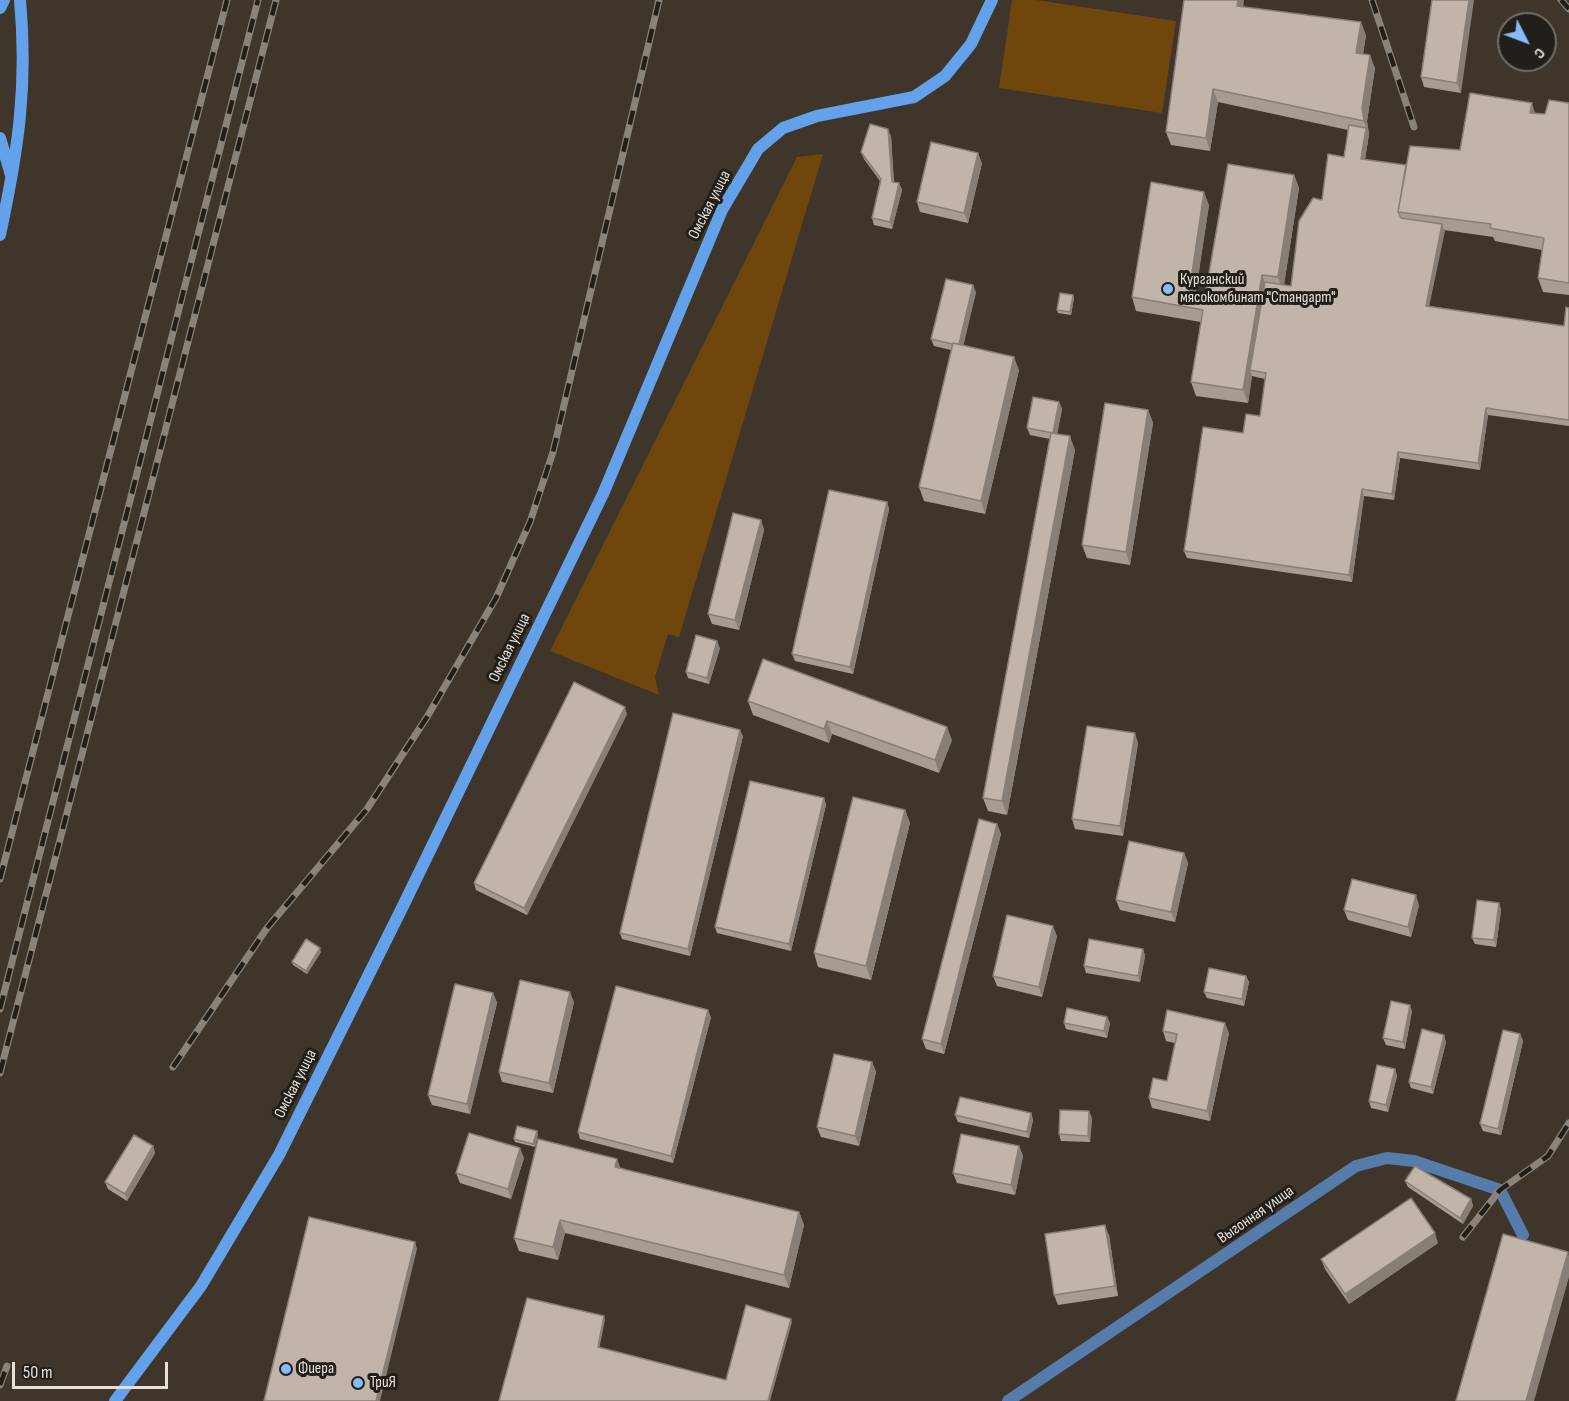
<!DOCTYPE html>
<html>
<head>
<meta charset="utf-8">
<style>
  body { margin:0 }
  #map { position:relative; width:1569px; height:1401px; overflow:hidden; background:#3f352b; font-family:"Sofia Sans Condensed",sans-serif }
  canvas { display:block }
  .north { position:absolute; left:1497px; top:12px; width:60px; height:60px; box-sizing:border-box; background:#221e19; border:2px solid #706c66; border-radius:50%; rotate:132deg; font-size:16px; font-weight:700; line-height:24px; text-align:center; color:#e6e0d9 }
  .north::after { content:''; display:block; margin:auto; width:21px; height:27px; background:#85bbfb; clip-path:polygon(50% 0,100% 100%,50% 72%,0 100%) }
  .scale { position:absolute; left:12px; top:1362px; width:156px; height:27px; box-sizing:border-box; border:3px solid #e6e0d9; border-top:0; padding-left:8px; font-size:18px; line-height:21px; white-space:nowrap; color:#e6e0d9; -webkit-text-stroke:4px #221e19; paint-order:stroke }
</style>
</head>
<body>
<div id="map">
<canvas width="1569" height="1401"></canvas>
<div class="north">С</div>
<div class="scale">50 m</div>
</div>
<script>
const ctx = document.querySelector('canvas').getContext('2d');
ctx.lineJoin = 'round';
function fill(path, color) {
  ctx.fillStyle = color;
  ctx.fill(path, 'evenodd');
}
function strokePath(path, color, width, dash) {
  ctx.strokeStyle = color;
  ctx.lineWidth = width;
  ctx.lineCap = dash ? 'butt' : 'round';
  ctx.setLineDash(dash || []);
  ctx.stroke(path);
}
function label(font, color, halo, rows, align = 'center') {
  ctx.font = font + ' "Sofia Sans Condensed",sans-serif';
  ctx.lineWidth = 6;
  ctx.setLineDash([]);
  ctx.textBaseline = 'middle';
  ctx.strokeStyle = halo;
  ctx.fillStyle = color;
  for (const [text, x, y, turn = 0] of rows) {
    ctx.save();
    ctx.translate(x, y);
    ctx.rotate((+turn || 0) * Math.PI / 180);
    ctx.textAlign = isNaN(turn) ? turn : align;
    if (halo) ctx.strokeText(text, 0, 0);
    ctx.fillText(text, 0, 0);
    ctx.restore();
  }
}
const green = new Path2D(`
  M1012,0H1036L1176,21L1162,113L999,88Z
  M823,154L679,637L668,634L655,677L659,695L550,651L797,157Z`);
const minor = new Path2D(`
  M1008,1401L1356,1166L1387,1158L1414,1161L1500,1190L1523,1235`);
const secondary = new Path2D(`
  M0,8L4,0
  M0,138L11,175
  M0,235C18,151 28,86 20,0
  M115,1401L201,1286L279,1155L402,908L603,494L722,210L758,149L783,128L817,116L914,97L945,76L971,44L992,0`);
const rail = new Path2D(`
  M1372,0L1414,127
  M1561,0L1569,9
  M0,879L227,0
  M0,1009L258,0
  M173,1067L267,928L367,809L427,717L496,598L530,522L553,452L659,0
  M0,1073L276,0
  M1463,1237L1500,1190L1548,1156L1569,1123
  M0,1385L7,1366`);
const wall = new Path2D(`
  M1432,0L1461,93L1424,87L1421,77Z
  M1244,7L1366,35L1363,54L1375,68L1367,121L1369,134L1365,160L1406,165L1460,150L1535,113L1545,114L1569,103V295L1543,292L1538,278L1542,250L1495,241L1493,237L1444,230L1429,306L1564,326L1569,308V426L1488,415L1480,470L1400,458L1394,500L1364,496L1352,582L1187,558L1184,551L1243,433L1260,416L1265,379L1252,376L1248,403L1196,396L1191,382L1201,322L1136,311L1132,297L1209,205L1195,294L1205,296L1294,175L1299,188L1284,285L1291,286L1322,200L1344,157L1348,130L1218,102L1210,151L1171,145L1166,132Z
  M891,136L894,182L899,183L902,190L892,229L874,225L872,218L880,181L864,159L861,152Z
  M982,163L968,223L920,212L917,202Z
  M976,292L963,345L1019,370L985,514L924,501L919,487L951,350L934,346L931,339Z
  M1073,295L1074,298L1071,315L1058,313L1057,310Z
  M1059,402L1062,409L1057,434L1075,450L1007,815L988,811L983,798L1050,439L1030,435L1027,428Z
  M1148,410L1153,423L1130,565L1087,558L1082,545Z
  M887,502L889,509L853,674L795,661L792,654Z
  M761,520L764,530L739,630L712,624L708,614Z
  M720,648L709,684L688,678L686,672Z
  M748,701L952,740L939,773L832,734L829,743L753,715Z
  M627,714L527,915L476,890L474,883Z
  M743,736L690,956L622,939L620,933Z
  M1138,743L1123,836L1075,829L1072,819Z
  M824,798L826,805L791,951L717,933L715,927Z
  M905,810L910,823L871,980L818,967L814,953Z
  M997,824L1001,834L944,1054L926,1049L922,1039Z
  M1184,853L1188,863L1175,922L1120,910L1116,900Z
  M1499,903L1501,910L1496,947L1475,944L1472,938Z
  M1419,905L1411,937L1348,920L1344,910Z
  M1057,936L1042,997L997,986L993,976Z
  M1143,949L1145,956L1140,982L1086,973L1084,966Z
  M321,952L307,974L293,965L292,962Z
  M1246,976L1249,982L1244,1006L1207,998L1204,992Z
  M493,993L497,1003L470,1114L432,1105L428,1095Z
  M574,1002L553,1093L502,1082L499,1072Z
  M1412,1011L1405,1049L1386,1045L1383,1038Z
  M711,1017L673,1163L580,1139L578,1132Z
  M1107,1017L1110,1023L1107,1038L1066,1029L1064,1023Z
  M1163,1031L1229,1033L1210,1121L1152,1108L1149,1098L1167,1081L1175,1043L1166,1041Z
  M1520,1034L1523,1041L1501,1135L1483,1131L1480,1124Z
  M1446,1042L1433,1094L1411,1088L1409,1082Z
  M872,1062L876,1072L859,1146L821,1137L817,1127Z
  M1395,1069L1397,1076L1388,1112L1371,1108L1369,1101Z
  M1031,1113L1033,1120L1029,1138L958,1122L955,1115Z
  M1092,1118L1090,1142L1061,1141L1059,1134Z
  M538,1134L535,1147L515,1142L514,1139Z
  M153,1146L155,1153L127,1201L108,1189L105,1182Z
  M1019,1146L1023,1156L1015,1195L957,1183L953,1173Z
  M524,1158L511,1199L460,1183L456,1173Z
  M621,1169L799,1212L804,1225L789,1288L565,1233L558,1260L519,1251L514,1238Z
  M1405,1181L1471,1199L1473,1206L1463,1224L1408,1187Z
  M1109,1235L1118,1296L1058,1305L1054,1295Z
  M1438,1243L1349,1304L1325,1269L1321,1259Z`);
const shadedWall = new Path2D(`
  M1238,0H1244L1242,19L1237,6Z
  M1469,0H1474L1461,93L1457,83Z
  M1361,22L1366,35L1361,66L1356,53Z
  M1370,55L1375,68L1367,121L1369,134L1364,166L1361,159L1366,128L1364,121L1362,108Z
  M1213,89L1218,102L1210,151L1206,138Z
  M1532,103L1536,116L1530,113Z
  M888,129L891,136L894,189L892,182Z
  M978,153L982,163L968,223L964,213Z
  M1294,175L1299,188L1283,291L1278,277Z
  M899,183L902,190L892,229L890,222Z
  M1204,192L1209,205L1194,306L1189,293Z
  M1442,224L1445,231L1428,312L1426,306Z
  M1262,275L1267,288L1250,370L1252,376L1248,403L1243,390Z
  M973,285L976,292L962,352L959,345Z
  M1073,295L1074,298L1071,315L1070,312Z
  M1014,357L1019,370L985,514L981,501Z
  M1059,402L1062,409L1056,440L1053,433Z
  M1486,408L1488,415L1480,470L1478,463Z
  M1148,410L1153,423L1130,565L1126,552Z
  M1070,436L1075,450L1007,815L1002,801Z
  M1398,452L1400,458L1394,500L1392,494Z
  M1362,489L1364,496L1352,582L1349,575Z
  M887,502L889,509L853,674L850,667Z
  M761,520L764,530L739,630L735,620Z
  M717,641L720,648L709,684L707,678Z
  M625,707L627,714L527,915L524,908Z
  M827,721L832,734L829,743L824,729Z
  M947,727L952,740L939,773L935,760Z
  M740,730L743,736L690,956L688,949Z
  M1135,733L1138,743L1123,836L1120,826Z
  M824,798L826,805L791,951L789,944Z
  M905,810L910,823L871,980L866,966Z
  M997,824L1001,834L944,1054L941,1044Z
  M1184,853L1188,863L1175,922L1171,912Z
  M1416,895L1419,905L1411,937L1408,927Z
  M1499,903L1501,910L1496,947L1494,940Z
  M1053,926L1057,936L1042,997L1039,987Z
  M320,948L321,952L307,974L306,971Z
  M1143,949L1145,956L1140,982L1138,976Z
  M1246,976L1249,982L1244,1006L1242,999Z
  M570,992L574,1002L553,1093L549,1083Z
  M493,993L497,1003L470,1114L467,1104Z
  M1410,1005L1412,1011L1405,1049L1403,1042Z
  M708,1010L711,1017L673,1163L671,1156Z
  M1107,1017L1110,1023L1107,1038L1104,1031Z
  M1225,1023L1229,1033L1210,1121L1207,1111Z
  M1520,1034L1523,1041L1501,1135L1498,1129Z
  M1444,1035L1446,1042L1433,1094L1431,1087Z
  M872,1062L876,1072L859,1146L855,1136Z
  M1395,1069L1397,1076L1388,1112L1386,1105Z
  M1089,1111L1092,1118L1090,1142L1088,1136Z
  M1031,1113L1033,1120L1029,1138L1027,1132Z
  M537,1131L538,1134L535,1147L533,1144Z
  M153,1146L155,1153L127,1201L125,1194Z
  M1019,1146L1023,1156L1015,1195L1011,1185Z
  M520,1148L524,1158L511,1199L508,1189Z
  M617,1159L622,1172L615,1167Z
  M1471,1199L1473,1206L1463,1224L1460,1218Z
  M799,1212L804,1225L789,1288L784,1275Z
  M560,1220L565,1233L558,1260L553,1247Z
  M1105,1225L1109,1235L1118,1296L1115,1286Z
  M1435,1233L1438,1243L1349,1304L1345,1294Z
  M415,1242L417,1249L380,1401H376Z
  M1568,1252L1569,1256V1277L1534,1401H1526Z
  M604,1316L605,1320L599,1350L598,1347Z
  M791,1319L792,1322L770,1401H768Z`);
const building = new Path2D(`
  M1184,0H1238L1237,6L1361,22L1356,53L1370,55L1362,108L1364,121L1213,89L1206,138L1166,132Z
  M1432,0H1469L1457,83L1421,77Z
  M1470,93L1532,103L1530,113L1545,114L1549,100L1569,103V283L1538,278L1544,238L1490,228L1491,224L1398,212L1410,146L1460,150Z
  M870,124L888,129L892,182L899,183L890,222L872,218L881,179L861,152Z
  M1349,125L1366,128L1361,159L1406,165L1398,212L1401,218L1442,224L1426,306L1564,326L1566,307L1569,308V420L1486,408L1478,463L1398,452L1392,494L1362,489L1349,575L1184,551L1203,427L1243,433L1246,414L1260,416L1266,373L1250,370L1265,282L1291,286L1299,221L1313,198L1322,200L1328,154L1344,157Z
  M931,142L978,153L964,213L917,202Z
  M1228,164L1294,175L1278,277L1262,275L1243,390L1191,382L1203,310L1132,297L1151,182L1204,192L1189,293L1205,296Z
  M946,279L973,285L959,344L953,343L952,344L931,339Z
  M1060,293L1073,295L1070,312L1057,310Z
  M953,343L1014,357L981,501L919,487Z
  M1033,397L1059,402L1053,433L1027,428Z
  M1105,403L1148,410L1126,552L1082,545Z
  M1051,433L1070,436L1002,801L983,798Z
  M829,490L887,502L850,667L792,654Z
  M733,513L761,520L735,620L708,614Z
  M696,635L717,641L707,678L686,672Z
  M763,659L947,727L935,760L827,721L824,729L748,701Z
  M574,682L625,707L524,908L474,883Z
  M673,713L740,730L688,949L620,933Z
  M1087,726L1135,733L1120,826L1072,819Z
  M750,781L824,798L789,944L715,927Z
  M853,797L905,810L866,966L814,953Z
  M979,819L997,824L941,1044L922,1039Z
  M1129,841L1184,853L1171,912L1116,900Z
  M1352,879L1416,895L1408,927L1344,910Z
  M1477,900L1499,903L1494,940L1472,938Z
  M1007,915L1053,926L1039,987L993,976Z
  M306,939L320,948L306,971L292,962Z
  M1089,939L1143,949L1138,976L1084,966Z
  M1209,968L1246,976L1242,999L1204,992Z
  M520,980L570,992L549,1083L499,1072Z
  M455,984L493,993L467,1104L428,1095Z
  M616,986L708,1010L671,1156L578,1132Z
  M1391,1001L1410,1005L1403,1042L1383,1038Z
  M1067,1008L1107,1017L1104,1031L1064,1023Z
  M1167,1010L1225,1023L1207,1111L1149,1098L1153,1078L1167,1081L1177,1034L1163,1031Z
  M1422,1029L1444,1035L1431,1087L1409,1082Z
  M1503,1030L1520,1034L1498,1129L1480,1124Z
  M834,1054L872,1062L855,1136L817,1127Z
  M1377,1065L1395,1069L1386,1105L1369,1101Z
  M960,1097L1031,1113L1027,1132L955,1115Z
  M1060,1110L1089,1111L1088,1136L1059,1134Z
  M517,1126L537,1131L533,1144L514,1139Z
  M469,1133L520,1148L508,1189L456,1173Z
  M961,1134L1019,1146L1011,1185L953,1173Z
  M134,1135L153,1146L125,1194L105,1182Z
  M538,1139L617,1159L615,1167L799,1212L784,1275L560,1220L553,1247L514,1238Z
  M1415,1166L1471,1199L1460,1218L1405,1181Z
  M1411,1198L1435,1233L1345,1294L1321,1259Z
  M309,1217L415,1242L376,1401H264Z
  M1105,1225L1115,1286L1054,1295L1045,1234Z
  M1503,1234L1568,1252L1526,1401H1456Z
  M527,1298L604,1316L598,1347L726,1380L746,1305L791,1319L768,1401H499Z`);
const markers = [
  [1168,289,6,"#85bbfb"],
  [286,1369,6,"#85bbfb"],
  [358,1383,6,"#85bbfb"]
];
const streetNames = [
  ["Омская улица",710,205,-63],
  ["Омская улица",510,648,-64],
  ["Омская улица",296,1084,-63],
  ["Выгонная улица",1256,1215,-35]
];
const poiNames = [
  ["Курганский",1180,280],
  ["мясокомбинат \"Стандарт\"",1180,298],
  ["Фиера",298,1369],
  ["ТриЯ",370,1383]
];
fill(green, '#6f460b');
strokePath(minor, '#557caa', 12);
strokePath(secondary, '#63a2ea', 12);
strokePath(rail, '#8b837a', 7);
strokePath(rail, '#221e19', 4.5, [14]);
fill(wall, '#a69c91');
fill(shadedWall, '#877f76');
fill(building, '#c1b5a9');
strokePath(building, '#877f76', 1.5);
for (const [x, y, r, color] of markers) {
  const dot = new Path2D();
  dot.arc(x, y, r, 0, 2 * Math.PI);
  ctx.fillStyle = color;
  ctx.fill(dot);
  strokePath(dot, '#221e19', 2);
}
label('16px', '#e6e0d9', '#221e19', streetNames);
label('16px', '#e6e0d9', '#221e19', poiNames, 'left');
</script>
</body>
</html>
